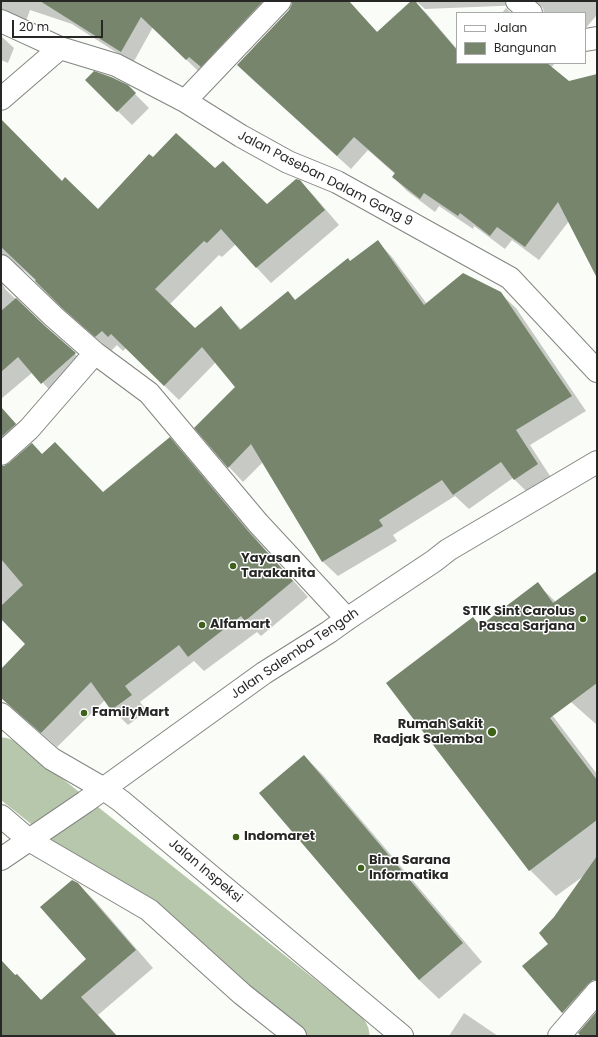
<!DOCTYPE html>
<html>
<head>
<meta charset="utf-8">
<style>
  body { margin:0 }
  #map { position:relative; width:598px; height:1037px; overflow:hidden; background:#f9fcf7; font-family:Poppins,sans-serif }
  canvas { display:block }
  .frame { position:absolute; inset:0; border:2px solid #272826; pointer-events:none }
  .legend { position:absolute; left:456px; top:12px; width:130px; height:52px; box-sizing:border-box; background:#fff; border:1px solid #a9a9a8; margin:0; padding:5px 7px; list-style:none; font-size:12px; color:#272826 }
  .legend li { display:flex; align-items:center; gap:8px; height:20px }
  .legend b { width:20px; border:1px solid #a9a9a8 }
  .scale { position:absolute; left:12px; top:20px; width:91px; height:18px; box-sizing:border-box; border:2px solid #272826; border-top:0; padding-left:5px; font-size:12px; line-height:14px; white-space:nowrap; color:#272826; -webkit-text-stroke:3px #fff; paint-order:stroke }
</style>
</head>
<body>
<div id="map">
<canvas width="598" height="1037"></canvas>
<div class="frame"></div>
<ul class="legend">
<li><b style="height:5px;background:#fff"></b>Jalan</li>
<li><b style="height:11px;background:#76856b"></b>Bangunan</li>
</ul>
<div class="scale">20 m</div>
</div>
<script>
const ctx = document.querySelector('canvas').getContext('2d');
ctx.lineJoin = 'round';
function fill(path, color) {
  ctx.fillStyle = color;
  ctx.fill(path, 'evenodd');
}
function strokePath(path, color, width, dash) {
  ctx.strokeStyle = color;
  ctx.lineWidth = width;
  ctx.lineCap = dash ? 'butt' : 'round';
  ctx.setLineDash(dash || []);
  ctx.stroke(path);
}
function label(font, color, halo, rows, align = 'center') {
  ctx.font = font + ' Poppins,sans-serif';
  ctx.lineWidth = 3;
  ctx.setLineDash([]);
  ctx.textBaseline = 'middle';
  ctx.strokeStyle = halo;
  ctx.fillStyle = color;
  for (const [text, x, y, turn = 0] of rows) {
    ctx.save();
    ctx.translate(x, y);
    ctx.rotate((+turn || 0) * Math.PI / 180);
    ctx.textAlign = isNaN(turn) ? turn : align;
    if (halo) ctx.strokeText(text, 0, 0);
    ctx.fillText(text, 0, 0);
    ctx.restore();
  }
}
const shadow = new Path2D(`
  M1,1H280L198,71L153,27L133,63L72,24L30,10L25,24L1,29Z
  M297,1H342L352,6L378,33L413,1H597V18L596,16L585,29V13H544L543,8L534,2L524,5L425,9L417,2L416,4L427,14L457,49V63H555L551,68L569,82L597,75V277L569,221L539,260L512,240L505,249L474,226L473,229L439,206L435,212L407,191L393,177L395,174L368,150L351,169L252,79L238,65L290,10Z
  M506,8L511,13H502Z
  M1,36L14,48L8,63L1,60Z
  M86,80L127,86L149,108L132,125Z
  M1,121L62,182L98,211L153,159L215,170L267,205L300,181L315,197L339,225L271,283L257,268L236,244L222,257L219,255L170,304L195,329L221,308L242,330L288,293L296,301L378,242L392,257L427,304L500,293L516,308L586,411L530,445L552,479L529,494L513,478L469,509L455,496L393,535L397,541L338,576L323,562L263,462L243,482L229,467L236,388L216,362L179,400L126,348L123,351L117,345L111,351L79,323L26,272L20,268H13L3,278V285L6,290L90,368L57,398L33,372L1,399Z
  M1,407L30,440L1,444Z
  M170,439L185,454L264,548L308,597L261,636L257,632L204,671L194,661L140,702L147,711L128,725L112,709L105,700L57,747L26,720L23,718L1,696V670L27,644L3,620L1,622V490L43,455L103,493Z
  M597,572V725L545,679L533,690L597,774V1006L578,1028L563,1013L524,966L550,944L585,875L556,896L530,870L473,619L481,627L537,584L556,602Z
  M304,756L323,775L482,962L439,999L419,980L260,793Z
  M77,884L96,902L153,968L98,1015L117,1036H1V960L16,976L42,1001L87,959Z
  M464,1013L498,1036H449Z`);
const river = new Path2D(`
  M1,765L342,1036`);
const building = new Path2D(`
  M40,1H263L201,67L189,57L186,60L141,17L121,52Z
  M292,1H349L377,32L411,1H415L457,50V63H547L569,81L597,74V278L558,202L525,247L497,227L490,236L460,213L458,216L424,193L420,199L392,177L395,173L354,137L337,156L237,65L289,10L292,4Z
  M94,71L111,77L128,85L136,93L117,112L85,80Z
  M1,119L62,181L65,177L98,209L149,154L153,157L176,133L215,168L223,161L267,204L296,179L300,180L325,210L256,268L221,229L207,243L204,241L155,289L195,328L221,306L240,330L288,291L295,300L348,258L350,261L378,240L424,305L463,273L501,292L572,396L516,430L538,464L514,480L501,462L453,495L442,480L379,520L383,526L322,562L251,444L228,468L194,428L235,387L202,347L164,386L111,334L108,337L102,331L95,337L62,308L35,281L36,280L1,247Z
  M16,298L45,326L76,353L41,384L18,357L1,372V311Z
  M1,407L16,424L1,437Z
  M170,437L248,531L293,581L245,621L241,616L188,657L179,645L125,686L132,695L111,710L91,682L41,733L1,698V669L25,644L1,619V606L23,585L1,559V466H4L9,463L32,443L42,454L55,442L103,492Z
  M597,571V683L550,718L597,780V820L529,871L386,683L473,617L480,626L538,582L553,603Z
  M304,755L463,943L419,980L259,793Z
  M597,856V980H593L588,984L562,1013L522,966L548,944L539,933L554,917Z
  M72,880L78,883L136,950L81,997L117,1036H1V960L15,975L17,974L41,1000L86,959L40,907Z
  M597,1011V1036H581L578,1033Z`);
const street = new Path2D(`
  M517,1L531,13
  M1,21L60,48L116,65L185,101L241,136L288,162L337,182L510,278L597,371
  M585,40L597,38
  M1,99L60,48
  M185,101L280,1
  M1,266L54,317L95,353L149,393L258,523L347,619
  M1,454L29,429L95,353
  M1,714L52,759L104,789L121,801L402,1036
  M1,816L29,840L149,910L242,994L295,1036
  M559,1036L597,992`);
const secondary = new Path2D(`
  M1,859L85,802L264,673L329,632L347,619L434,561L448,550L597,462`);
const markers = [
  [233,566,4,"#3f6219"],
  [583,619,4,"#3f6219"],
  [202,625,4,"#3f6219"],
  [84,713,4,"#3f6219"],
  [492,732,5,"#3f6219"],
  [236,837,4,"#3f6219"],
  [361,868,4,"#3f6219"]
];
const streetNames = [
  ["Jalan Paseban Dalam Gang 9",325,179,27],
  ["Jalan Salemba Tengah",295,654,-34],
  ["Jalan Inspeksi",205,871,40]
];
const poiNames = [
  ["Yayasan",241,559],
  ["Tarakanita",241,574],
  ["STIK Sint Carolus",575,612,"right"],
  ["Pasca Sarjana",575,627,"right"],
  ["Alfamart",210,625],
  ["FamilyMart",92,713],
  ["Rumah Sakit",483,725,"right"],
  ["Radjak Salemba",483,740,"right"],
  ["Indomaret",244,837],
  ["Bina Sarana",369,861],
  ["Informatika",369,876]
];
fill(shadow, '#0003');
strokePath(river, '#b7c7ac', 55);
fill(building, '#76856b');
strokePath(street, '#838581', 24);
strokePath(secondary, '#838581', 24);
strokePath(street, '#fff', 22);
strokePath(secondary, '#fff', 22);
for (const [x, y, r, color] of markers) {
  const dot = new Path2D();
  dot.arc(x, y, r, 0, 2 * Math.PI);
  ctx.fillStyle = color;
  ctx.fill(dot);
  strokePath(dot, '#fff', 1.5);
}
label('13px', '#272826', '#fff', streetNames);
label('bold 13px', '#272826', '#fff', poiNames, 'left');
</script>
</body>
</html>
